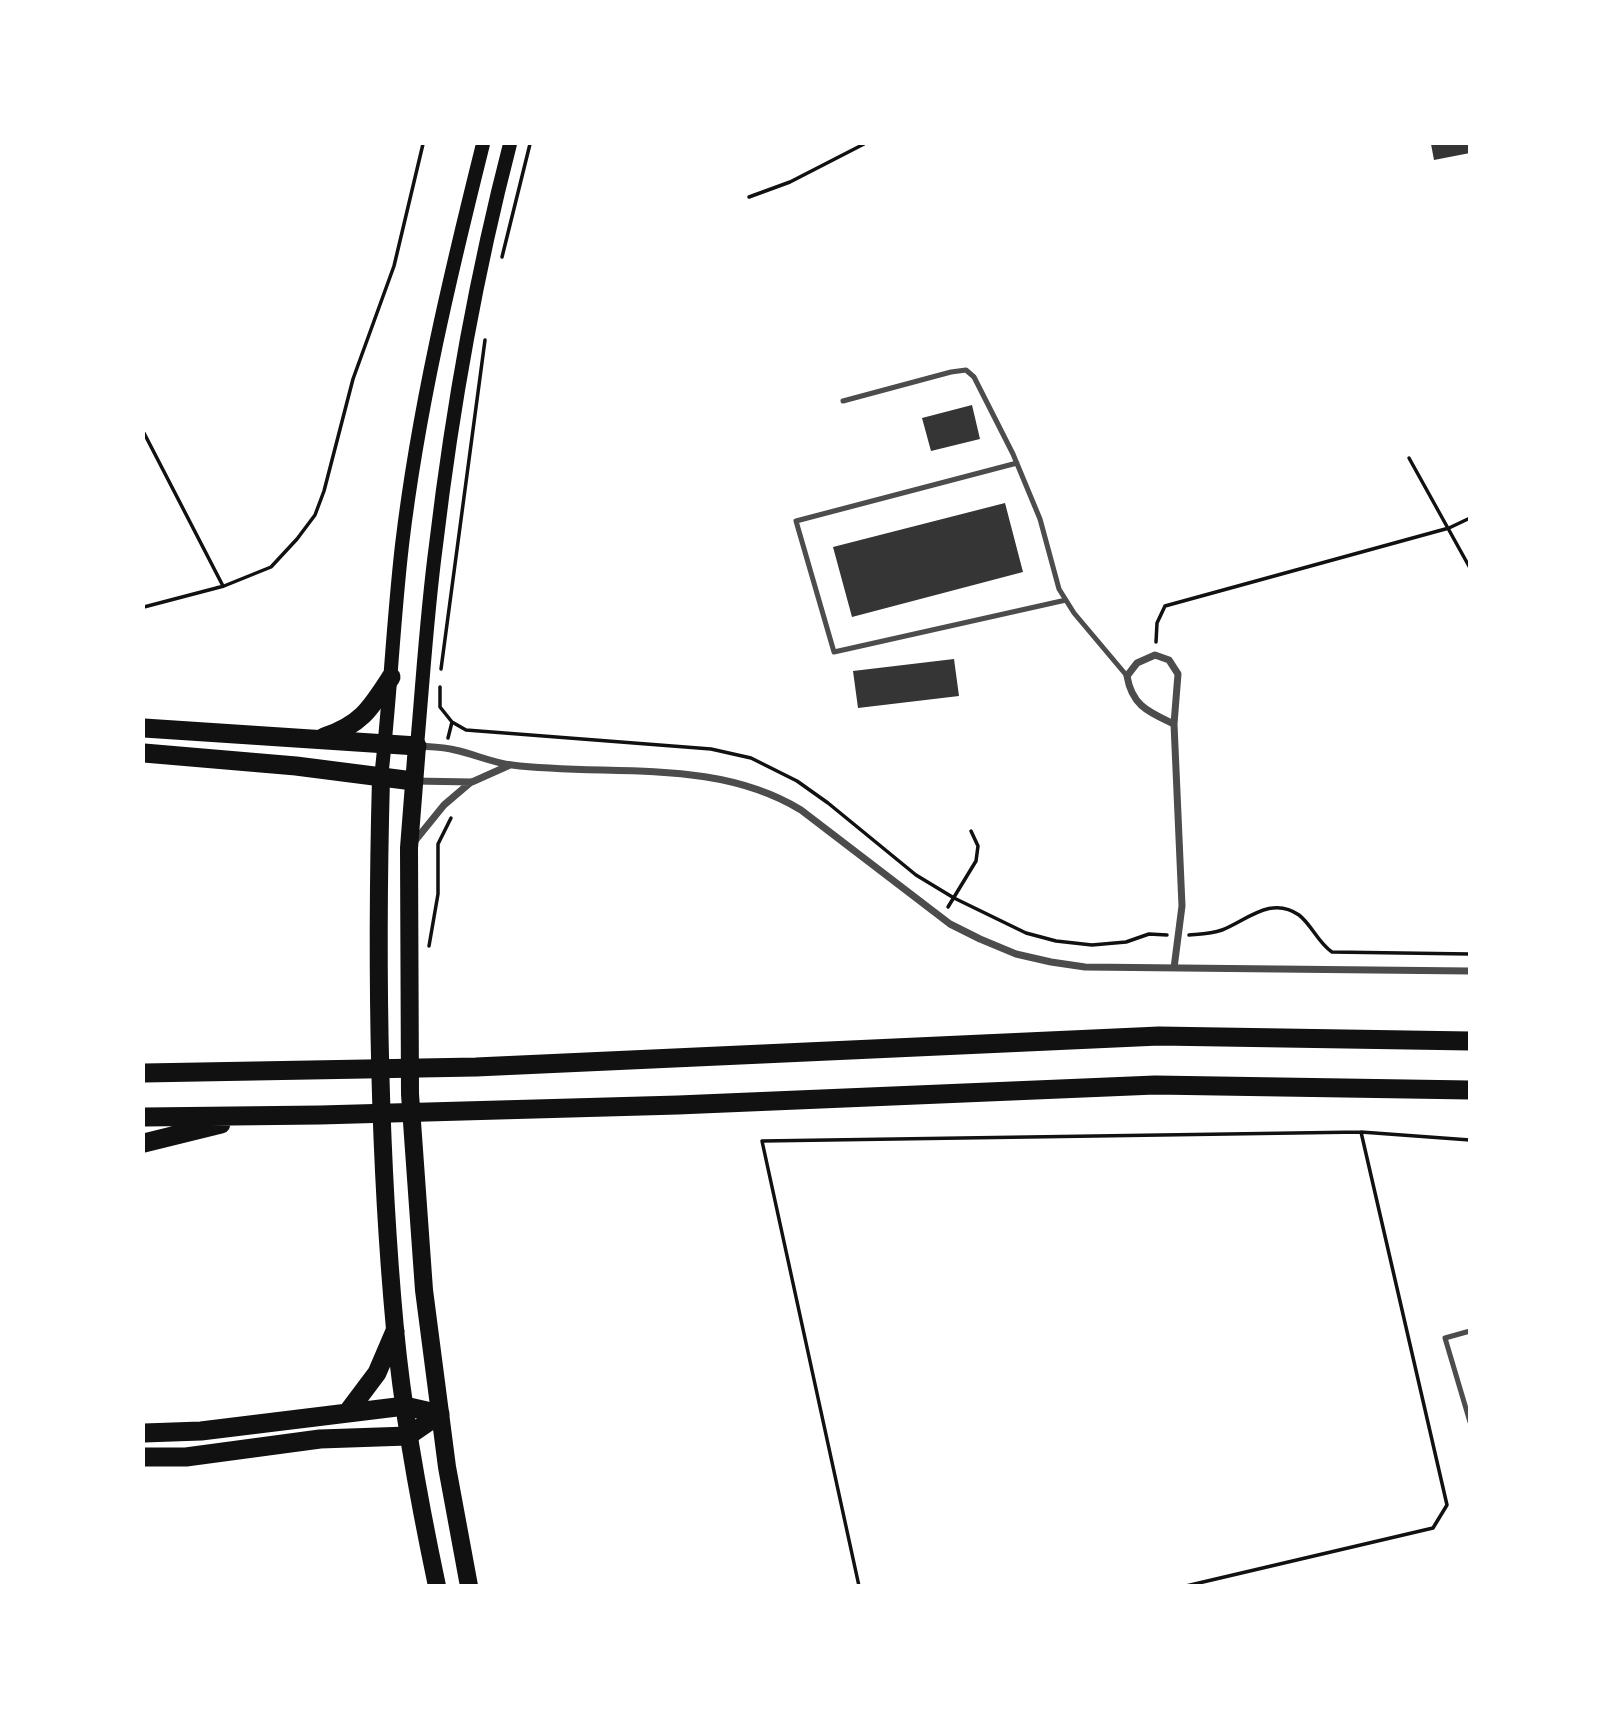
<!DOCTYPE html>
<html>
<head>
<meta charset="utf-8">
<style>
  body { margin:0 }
  #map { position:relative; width:1613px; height:1729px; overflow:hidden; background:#fff; font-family:"Sofia Sans Condensed",sans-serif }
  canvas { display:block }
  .frame { position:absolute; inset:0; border:145px solid #fff; pointer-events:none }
</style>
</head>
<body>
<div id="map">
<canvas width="1613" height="1729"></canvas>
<div class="frame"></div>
</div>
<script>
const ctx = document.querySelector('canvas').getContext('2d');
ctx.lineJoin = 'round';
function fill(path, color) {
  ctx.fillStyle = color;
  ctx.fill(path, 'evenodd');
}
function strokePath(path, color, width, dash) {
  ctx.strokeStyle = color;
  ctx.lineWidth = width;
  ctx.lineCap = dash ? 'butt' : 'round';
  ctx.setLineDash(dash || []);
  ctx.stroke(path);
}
const building = new Path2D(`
  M1431,144H1470V153L1434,160Z
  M972,405L980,439L931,451L922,418Z
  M1005,503L1023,572L852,617L833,547Z
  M954,659L959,696L858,708L853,671Z`);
const path = new Path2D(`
  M749,197L790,182L864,144
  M502,257L530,144
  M144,433L223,586
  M1409,458L1470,568
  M144,607L224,586L271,567L297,539L315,515L324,491L353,379L394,266L423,144
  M1156,642L1157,623L1165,606L1449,528L1470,518
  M441,669L485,340
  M440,687V707L452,722L448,738
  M452,722L466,730L711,749L751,758L797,781L828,803L916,875L954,898L1026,933L1056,941L1092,945L1126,942L1149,934L1167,935
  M948,907L976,861L978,846L971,831
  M1189,935C1201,934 1211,934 1222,930C1246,921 1271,895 1299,915C1312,925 1318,943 1332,952L1470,954
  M429,946L438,894V844L451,818
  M859,1586L762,1141L1361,1132
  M1186,1586L1433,1528L1447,1505L1361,1132L1470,1140`);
const service = new Path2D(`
  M843,401L951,372L966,370L974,377L1013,454L1040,519L1059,589L1074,613L1127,676
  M1017,463L796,521L834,652L1066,600
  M1470,1331L1445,1338L1470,1422`);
const minor = new Path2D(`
  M1174,724C1149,712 1132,706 1127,676L1137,663L1155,655L1169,660L1178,674L1174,724L1182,906L1174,968
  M417,746C430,747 443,747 455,750C474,754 493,763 512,765C609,777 714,757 801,810L950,924L980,939L1016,954L1051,962L1085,967L1470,971
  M414,781L472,782L510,765
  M414,842L444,805L471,782`);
const secondary = new Path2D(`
  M417,746C423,679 427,612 436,545C452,410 476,275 510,144
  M381,778C390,701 393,623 402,545C418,410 450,276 483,144`);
const primary = new Path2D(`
  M417,746L409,848L410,1094L424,1290L447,1467L469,1586
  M381,778C376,963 378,1146 395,1329C403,1415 419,1501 437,1586`);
const motorway = new Path2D(`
  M144,728L417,746
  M324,737C361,725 371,708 391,677
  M144,753L296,766L413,781
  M144,1073L476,1067L1159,1036L1470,1041
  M144,1117L320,1115L678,1105L1155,1085L1470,1090
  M144,1143L221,1124
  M347,1413L377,1373L395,1331
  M144,1433L201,1431L405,1406L440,1414
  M144,1457H186L320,1439L408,1436L440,1414`);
fill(building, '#353535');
strokePath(path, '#111', 3.5);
strokePath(service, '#4c4c4c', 5);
strokePath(minor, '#4c4c4c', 7);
strokePath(secondary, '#111', 14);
strokePath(primary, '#111', 18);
strokePath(motorway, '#111', 19);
</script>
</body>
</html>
